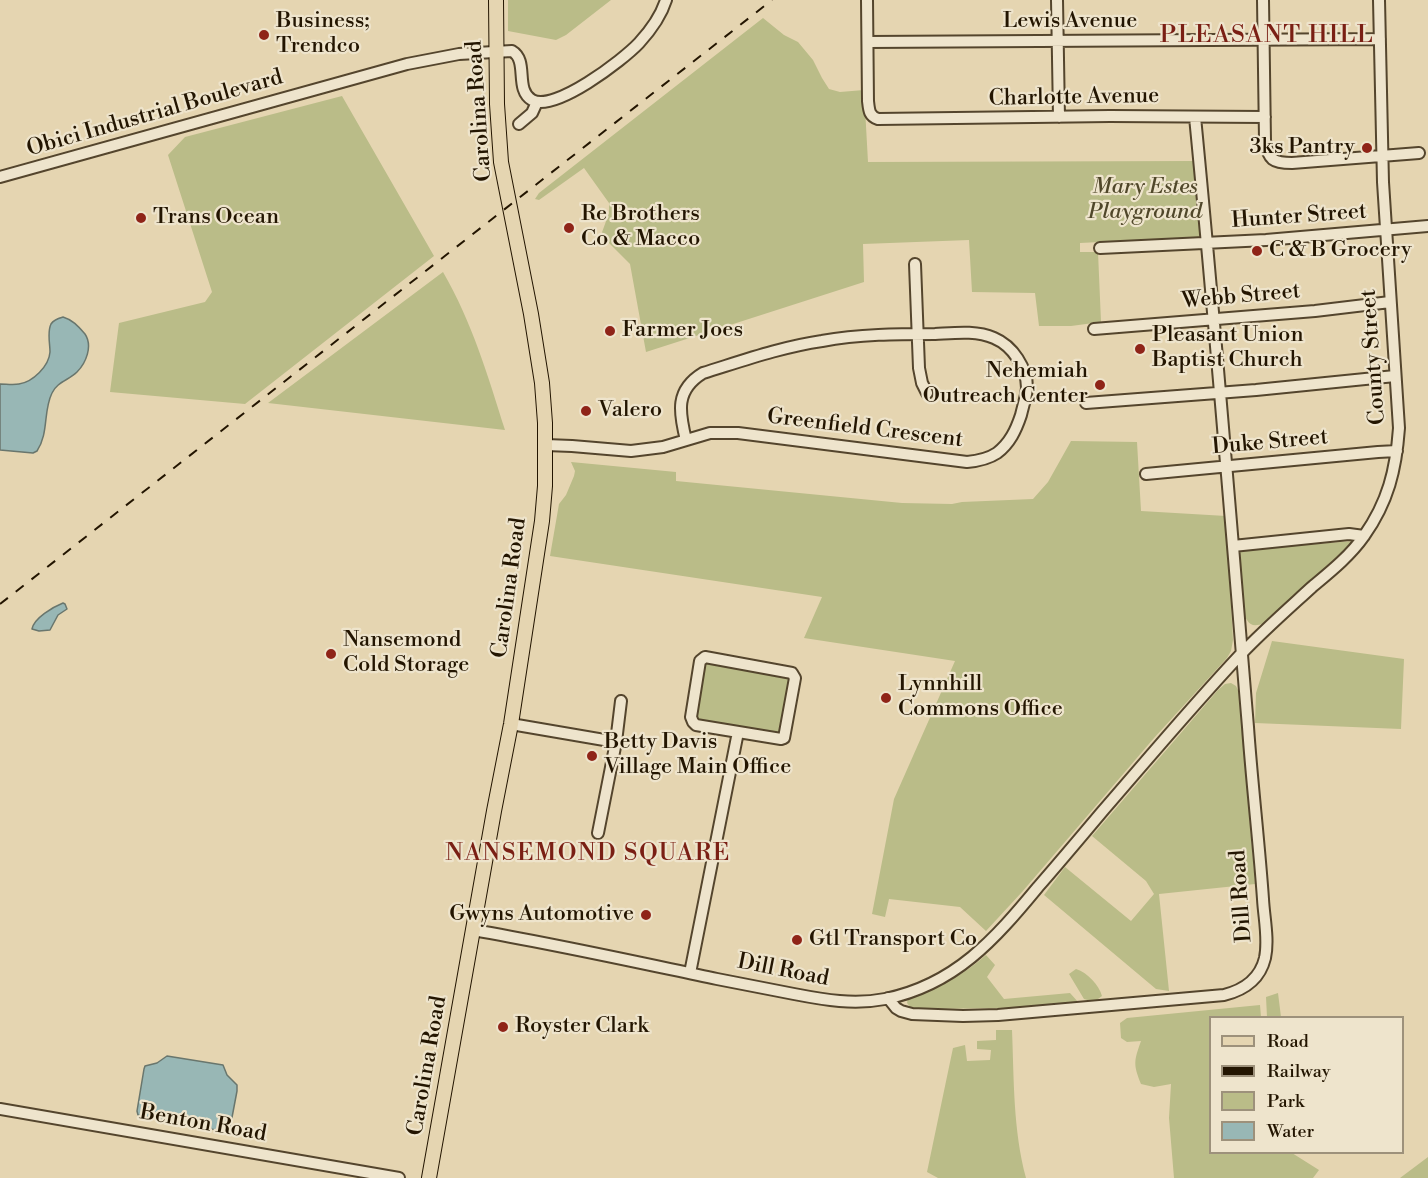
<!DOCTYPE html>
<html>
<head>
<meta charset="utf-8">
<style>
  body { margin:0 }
  #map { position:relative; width:1428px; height:1178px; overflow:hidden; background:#e5d5b1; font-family:"Libre Bodoni",serif }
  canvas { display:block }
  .legend { position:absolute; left:1209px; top:1016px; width:195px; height:138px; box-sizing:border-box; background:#eee4cc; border:2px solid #9d917b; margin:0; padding:8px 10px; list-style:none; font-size:18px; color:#231501 }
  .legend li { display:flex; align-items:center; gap:12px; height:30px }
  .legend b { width:30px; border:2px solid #9d917b }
</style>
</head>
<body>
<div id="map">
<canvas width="1428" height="1178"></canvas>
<ul class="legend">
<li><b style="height:8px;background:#e5d5b1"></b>Road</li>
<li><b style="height:8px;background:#231501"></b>Railway</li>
<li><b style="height:16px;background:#babc88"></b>Park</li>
<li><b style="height:16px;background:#98b7b5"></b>Water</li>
</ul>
</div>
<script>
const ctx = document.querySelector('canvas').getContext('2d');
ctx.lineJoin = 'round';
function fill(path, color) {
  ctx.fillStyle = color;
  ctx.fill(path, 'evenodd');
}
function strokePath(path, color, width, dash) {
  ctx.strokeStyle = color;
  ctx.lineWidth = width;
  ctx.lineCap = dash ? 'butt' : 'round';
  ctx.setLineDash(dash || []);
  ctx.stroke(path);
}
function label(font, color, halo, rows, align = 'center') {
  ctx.font = font + ' "Libre Bodoni",serif';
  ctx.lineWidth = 4.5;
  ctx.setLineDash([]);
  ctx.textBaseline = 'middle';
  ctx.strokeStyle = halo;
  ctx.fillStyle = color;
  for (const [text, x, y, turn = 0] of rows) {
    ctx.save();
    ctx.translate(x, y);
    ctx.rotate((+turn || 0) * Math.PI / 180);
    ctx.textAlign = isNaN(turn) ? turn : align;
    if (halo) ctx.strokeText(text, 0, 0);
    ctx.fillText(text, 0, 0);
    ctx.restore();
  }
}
const green = new Path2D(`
  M508,0H611L566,35L556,40L508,31Z
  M763,18L784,35L798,42L813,60L822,78L829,89L840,92L864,90L868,162L1193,161L1200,237L1080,243V252H1098L1101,322L1071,326H1039L1035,293L972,292L969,240L863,244L864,282L646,352L630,264L601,235L609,213V203L584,168L539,200L535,199L539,193Z
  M342,96L434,256L245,404L110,392L119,323L205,302L212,292L168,155L185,137Z
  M443,272C472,322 488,376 505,430L268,403Z
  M1071,441L1137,442L1141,511L1226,516L1233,640L1231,651L1227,658L1154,738L1022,892L986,931L960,907L889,899L885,917L872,914L894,799L955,661L804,638L822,597L550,556L559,504L566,495L574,476L575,471L571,462L676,472V481L902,503L952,504L962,502L1033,499L1048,482Z
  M1354,541L1264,623C1257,626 1251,627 1247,620C1239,610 1240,564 1239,550Z
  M1272,641L1404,659L1401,729L1255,723L1256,693Z
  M706,660L792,676L781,735L695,719Z
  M1231,683L1236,686L1239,692L1255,884L1159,894L1169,991L1156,989L1044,895L1065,867L1131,921L1154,894L1146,881L1092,836L1218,690L1225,684Z
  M986,955L995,965L987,977L1004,999L1070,993L1079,1003L1012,1008L920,1009L911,1008L907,1003L908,998C917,992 929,990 939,986C956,978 971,968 986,955Z
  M1076,969C1088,973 1099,985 1102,996L1094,1002L1084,999L1069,974Z
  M1278,993L1281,1017H1283H1267L1266,997Z
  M1260,1005L1261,1017L1210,1018V1152L1292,1153L1319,1170L1313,1178H1174L1169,1118L1171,1084L1154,1087L1141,1084C1133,1064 1134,1061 1141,1041L1127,1042L1121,1038L1120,1023L1127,1018Z
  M996,1030H1012C1014,1079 1013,1130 1026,1178H938L927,1172L953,1048L965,1045L967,1061L990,1060L991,1050L977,1049V1041L996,1040Z
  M1428,1157V1178H1400Z`);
const water = new Path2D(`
  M63,317C73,320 78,326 85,334C93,346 86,363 77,372C69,380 57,382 52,393C43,411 49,433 37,451L33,453L0,450V384C6,384 13,385 19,384C33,382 49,366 50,352C50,343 47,332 51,324C54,319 59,318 63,317Z
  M63,603L65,604L67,609L58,615L50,630L39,631L32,629C34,618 53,607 63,603Z
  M167,1056L223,1065L227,1075L237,1085V1091L230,1128L221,1131L138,1115L137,1111L144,1069L145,1066L157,1063Z`);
const minor = new Path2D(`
  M867,0L868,101C869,110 869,116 878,119L1110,116L1265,117
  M1057,0L1059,117
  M1263,0L1265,140C1268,160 1273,163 1292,163L1419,153
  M868,42L1380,39
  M519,124L532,113L537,102
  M0,177L407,64L459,54L512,51C529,61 514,89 532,100C554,113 623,60 639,43C650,31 661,16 666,0
  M1100,248L1266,240L1428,226
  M915,264L919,368L922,383L927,393
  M1094,329L1315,311L1390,302
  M1086,403L1256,390L1395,376
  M546,445L572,446L631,451L663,447L710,433H738L967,462C978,461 988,459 997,453C1010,443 1016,430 1021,415C1023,406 1026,398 1027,388C1027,368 1013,346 994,338C976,330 954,333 935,334C898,334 859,334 822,341C781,347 742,361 703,373C675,390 679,412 686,440
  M1146,474L1378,452L1397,451
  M1233,546L1349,534L1364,536
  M705,657L792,673L795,678L784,738L781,739L696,725L693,722L691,717L700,661Z
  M511,724L616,742
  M598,833L616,742L621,701
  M473,930C555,944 636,962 717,979C743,984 769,989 794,994C825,1000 854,1005 885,999C955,985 995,939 1038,887C1059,863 1080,838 1101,813C1147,760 1193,705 1241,654C1264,630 1288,609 1312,587C1330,572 1350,556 1364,536C1388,502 1396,470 1399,428L1383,182L1379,0
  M690,973L738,732
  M888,998L896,1008L901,1011L912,1014L963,1016L998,1015L1224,995C1244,990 1260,979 1265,958C1269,939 1264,918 1263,899C1259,842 1252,784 1248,727C1231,524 1215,320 1195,117
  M0,1109L399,1178`);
const major = new Path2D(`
  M429,1178L494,811L511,724L542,521L545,486V423L542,383L531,314L501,162L497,104L496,0`);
const rail = new Path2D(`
  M0,604L772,0`);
const markers = [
  [264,35,6,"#8f2418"],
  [1367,148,6,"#8f2418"],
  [141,218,6,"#8f2418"],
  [569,228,6,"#8f2418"],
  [1257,251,6,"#8f2418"],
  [610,331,6,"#8f2418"],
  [1140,349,6,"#8f2418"],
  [1100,385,6,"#8f2418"],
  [586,411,6,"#8f2418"],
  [331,654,6,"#8f2418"],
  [886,698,6,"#8f2418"],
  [592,756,6,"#8f2418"],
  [646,915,6,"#8f2418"],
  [797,940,6,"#8f2418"],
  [503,1027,6,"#8f2418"]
];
const poiNames = [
  ["Business;",276,22],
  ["Trendco",276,47],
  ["3ks Pantry",1355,148,"right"],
  ["Re Brothers",581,215],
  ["Co & Macco",581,240],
  ["Trans Ocean",153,218],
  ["C & B Grocery",1269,251],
  ["Farmer Joes",622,331],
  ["Pleasant Union",1152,336],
  ["Baptist Church",1152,361],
  ["Nehemiah",1088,372,"right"],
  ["Outreach Center",1088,397,"right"],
  ["Valero",598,411],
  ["Nansemond",343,641],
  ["Cold Storage",343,666],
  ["Lynnhill",898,685],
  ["Commons Office",898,710],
  ["Betty Davis",604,743],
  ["Village Main Office",604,768],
  ["Gwyns Automotive",634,915,"right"],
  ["Gtl Transport Co",809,940],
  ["Royster Clark",515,1027]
];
const streetNames = [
  ["Lewis Avenue",1070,22],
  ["Charlotte Avenue",1074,98,-1],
  ["Carolina Road",480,111,-94],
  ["Obici Industrial Boulevard",155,114,-16],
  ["Hunter Street",1299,217,-4],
  ["Webb Street",1241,297,-5],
  ["County Street",1374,357,-94],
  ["Greenfield Crescent",865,429,7],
  ["Duke Street",1270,443,-5],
  ["Carolina Road",510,588,-82],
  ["Dill Road",1242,896,-94],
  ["Dill Road",783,971,11],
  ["Carolina Road",428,1066,-80],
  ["Benton Road",203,1124,10]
];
const parkNames = [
  ["Mary Estes",1145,188],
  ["Playground",1145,213]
];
const neighbourhoodNames = [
  ["PLEASANT HILL",1267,36],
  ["NANSEMOND SQUARE",588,854]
];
fill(green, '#babc88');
fill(water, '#98b7b5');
strokePath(water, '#69766d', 1.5);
strokePath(minor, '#54452d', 14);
strokePath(major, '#231501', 16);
strokePath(minor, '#eee4cc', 10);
strokePath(major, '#e5d5b1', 14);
strokePath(rail, '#231501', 2, [10, 10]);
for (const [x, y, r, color] of markers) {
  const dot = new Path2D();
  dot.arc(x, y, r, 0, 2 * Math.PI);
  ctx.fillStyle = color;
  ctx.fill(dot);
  strokePath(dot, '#eee4cc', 2);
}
label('22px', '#231501', '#eee4cc', poiNames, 'left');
label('22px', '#231501', '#eee4cc', streetNames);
label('italic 22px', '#50472a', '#eee4cc', parkNames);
ctx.letterSpacing = '1.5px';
label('24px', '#7a1f14', '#eee4cc', neighbourhoodNames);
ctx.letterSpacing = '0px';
</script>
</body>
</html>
